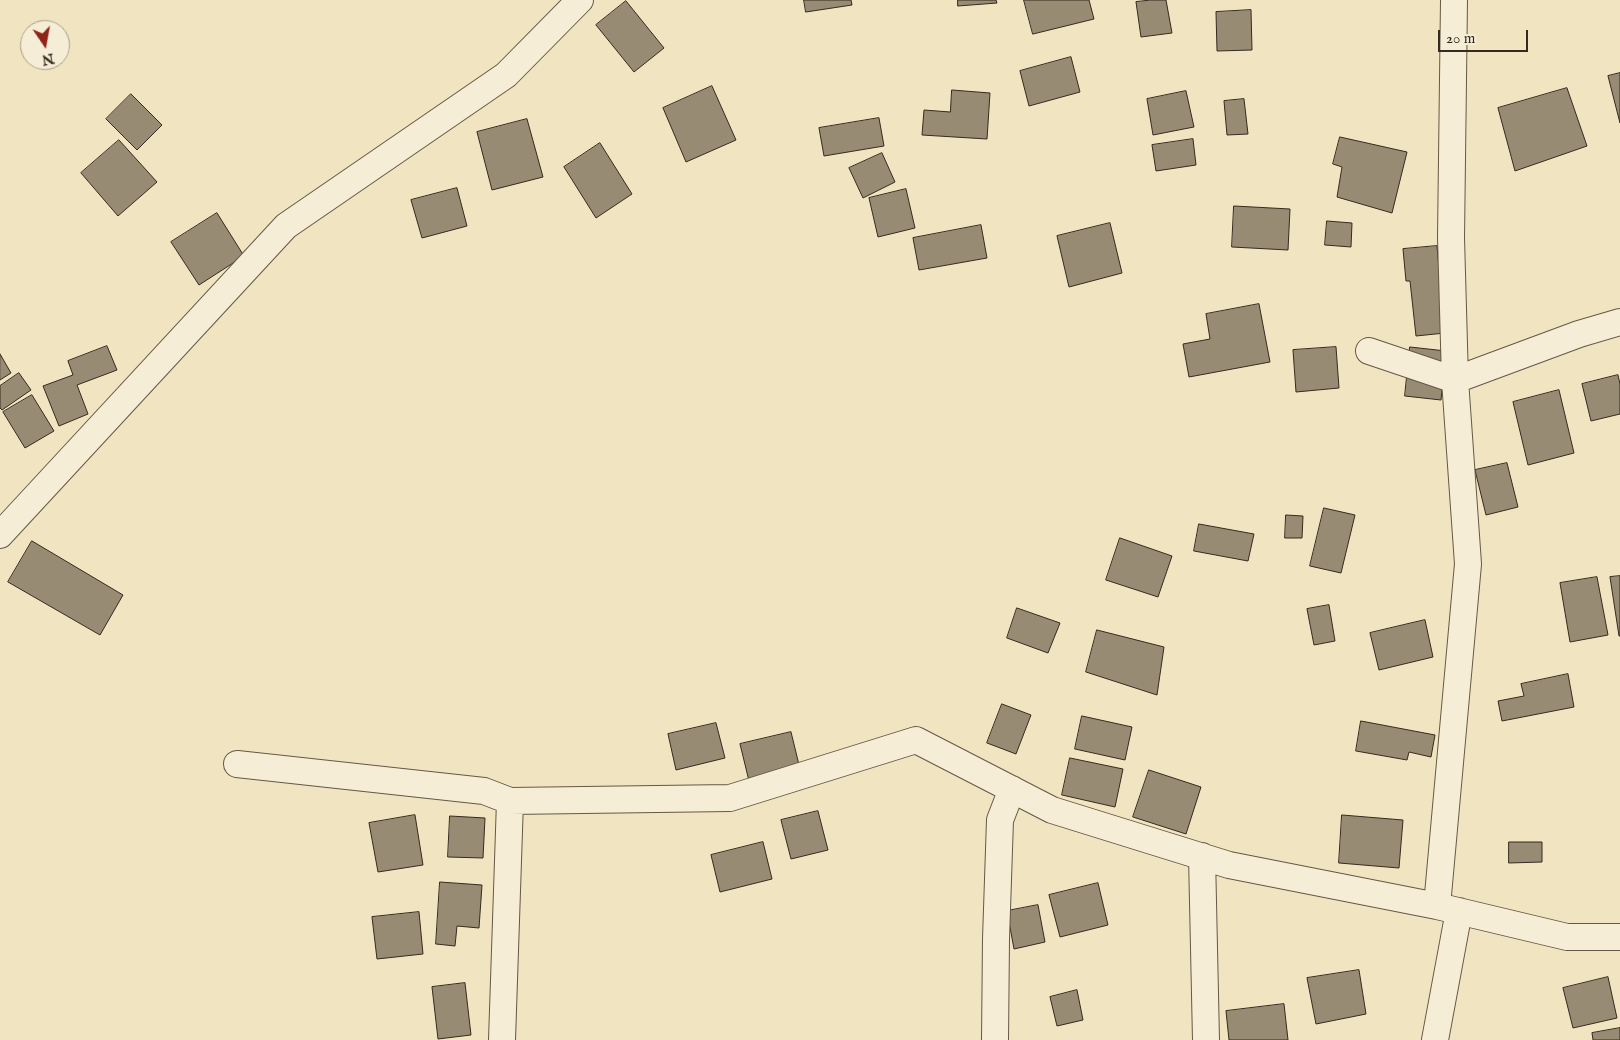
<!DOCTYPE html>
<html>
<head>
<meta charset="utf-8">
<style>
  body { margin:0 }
  #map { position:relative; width:1620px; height:1040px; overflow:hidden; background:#f1e4c0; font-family:"IM FELL English",serif }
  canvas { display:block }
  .north { position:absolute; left:20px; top:20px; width:50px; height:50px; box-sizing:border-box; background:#f6edd6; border:1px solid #a99f8d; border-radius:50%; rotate:168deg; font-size:14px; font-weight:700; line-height:20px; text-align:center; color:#352a1f }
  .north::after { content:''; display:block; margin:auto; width:18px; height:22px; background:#8f2418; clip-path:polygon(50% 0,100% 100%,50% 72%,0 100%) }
  .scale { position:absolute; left:1438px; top:30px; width:90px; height:22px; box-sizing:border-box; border:2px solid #352a1f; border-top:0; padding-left:6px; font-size:15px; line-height:18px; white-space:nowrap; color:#352a1f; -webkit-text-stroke:4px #f6edd6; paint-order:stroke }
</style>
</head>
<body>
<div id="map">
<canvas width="1620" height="1040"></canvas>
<div class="north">N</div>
<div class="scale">20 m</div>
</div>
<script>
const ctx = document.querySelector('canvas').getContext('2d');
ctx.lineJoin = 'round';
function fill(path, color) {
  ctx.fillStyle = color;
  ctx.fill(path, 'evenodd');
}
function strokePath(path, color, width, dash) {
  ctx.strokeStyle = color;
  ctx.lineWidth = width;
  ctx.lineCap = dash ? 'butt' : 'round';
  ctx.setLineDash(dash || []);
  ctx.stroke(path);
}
const building = new Path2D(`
  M804,0H851L852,5L806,12Z
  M958,0H996L997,3L958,6Z
  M1024,0H1089L1094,19L1033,34Z
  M1151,0H1166L1172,33L1141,37L1136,2Z
  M626,1L664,48L634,72L596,25Z
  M1251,10L1252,50L1217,51L1216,12Z
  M1071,57L1080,92L1029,106L1020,71Z
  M1620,73V123L1608,76Z
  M712,86L736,140L686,162L663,108Z
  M1567,88L1587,146L1515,171L1498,108Z
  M952,90L990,93L987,139L922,135L924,110L950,112Z
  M1186,91L1194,127L1153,135L1147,99Z
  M131,94L162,125L137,150L106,119Z
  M1244,99L1248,134L1227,135L1224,101Z
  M879,118L884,146L824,156L819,128Z
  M527,119L543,177L492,190L477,132Z
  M1340,137L1407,152L1392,213L1337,197L1342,167L1333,164Z
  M1193,139L1196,165L1156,171L1152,145Z
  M119,140L157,182L118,216L81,173Z
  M600,143L632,194L596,218L564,167Z
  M882,153L895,182L863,198L849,168Z
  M457,188L467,226L422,238L411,200Z
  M906,189L915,228L878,237L869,198Z
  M1234,206L1290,209L1288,250L1232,247Z
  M217,213L244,256L199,285L171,242Z
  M1327,221L1352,223L1351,247L1325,245Z
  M1110,223L1122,273L1069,287L1057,236Z
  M981,225L987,258L919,270L913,238Z
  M1437,246L1445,333L1416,336L1410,281H1406L1403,249Z
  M1259,304L1270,362L1189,377L1183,344L1210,339L1206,314Z
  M107,346L117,370L77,385L88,414L59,426L43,386L73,375L68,361Z
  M1336,347L1339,388L1296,392L1293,350Z
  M1410,347L1446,351L1441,400L1405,396Z
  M0,354L11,373L0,380Z
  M19,373L31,390L2,410L0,408V386Z
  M1618,375L1620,384V414L1591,421L1582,384Z
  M1559,390L1574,453L1528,465L1513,402Z
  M32,395L54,431L25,448L3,412Z
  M1507,463L1518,507L1486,515L1475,470Z
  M1324,508L1355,515L1341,573L1310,566Z
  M1286,515L1303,516L1302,538H1285Z
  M1199,524L1254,534L1248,561L1194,551Z
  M1120,538L1172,556L1158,597L1106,580Z
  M32,541L123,595L100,635L8,582Z
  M1620,576V636H1619L1610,577Z
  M1597,577L1608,635L1570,642L1560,583Z
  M1329,605L1335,641L1314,645L1307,609Z
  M1017,608L1060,623L1048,653L1007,638Z
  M1425,620L1433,657L1379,670L1370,633Z
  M1097,630L1164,647L1157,695L1086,672Z
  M1568,674L1574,707L1502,721L1498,701L1524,696L1521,684Z
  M1002,704L1031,715L1016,754L987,743Z
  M1082,716L1132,727L1125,760L1075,749Z
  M1361,721L1435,735L1431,757L1409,752L1407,760L1356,751Z
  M716,723L725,758L676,770L668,734Z
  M791,732L800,769L749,781L740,744Z
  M1070,758L1123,769L1115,807L1062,795Z
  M1149,770L1201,787L1186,834L1133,817Z
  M818,811L828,850L791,859L781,820Z
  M415,815L423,865L378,872L369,823Z
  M1342,815L1403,820L1399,868L1339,863Z
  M450,816L485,818L483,858L448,857Z
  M763,842L772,879L720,892L711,855Z
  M1509,842H1542V862L1509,863Z
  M440,882L482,885L479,928L457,926L455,946L436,944Z
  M1098,883L1108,925L1060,937L1049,895Z
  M1038,905L1045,942L1014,949L1007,911Z
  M419,912L423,954L377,959L372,917Z
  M1359,970L1366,1014L1316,1024L1307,978Z
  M1608,977L1617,1018L1573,1028L1563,988Z
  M465,983L471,1035L438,1039L432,987Z
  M1077,990L1083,1020L1057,1026L1050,997Z
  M1284,1004L1288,1040H1229L1226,1011Z
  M1620,1028V1040H1593L1592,1033Z`);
const minor = new Path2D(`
  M1454,0L1451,238L1455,380L1579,334L1620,322
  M1369,351L1455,380L1468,564L1437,906
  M0,535L286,226L506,75L580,0
  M237,764L484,791L510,801L730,798L916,740L1052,810L1229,865L1437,906L1567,937H1620
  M1202,856L1206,1040
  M502,1040L510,801
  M995,1040L996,939L1000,820L1012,789
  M1435,1040L1459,911`);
fill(building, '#978b73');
strokePath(building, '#352a1f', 1);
strokePath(minor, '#645847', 28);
strokePath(minor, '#f6edd6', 26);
</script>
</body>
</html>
